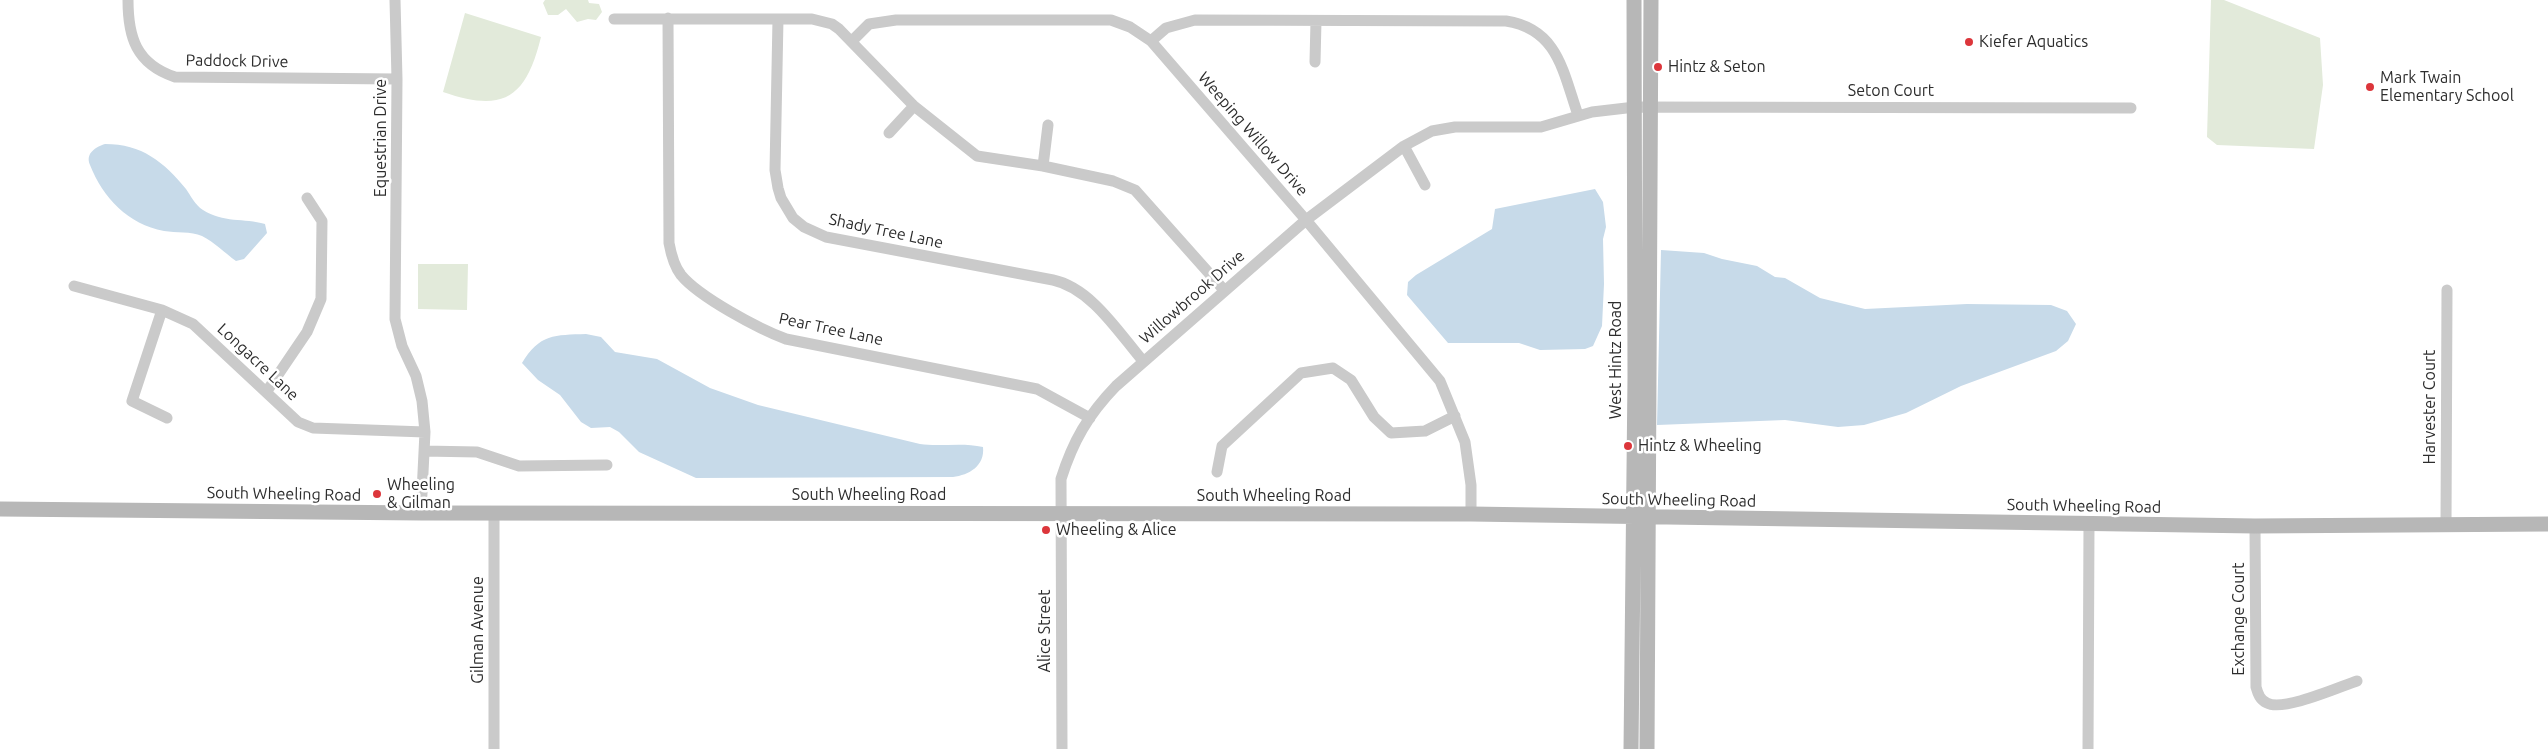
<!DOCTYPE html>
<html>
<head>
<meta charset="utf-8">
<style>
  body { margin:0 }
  canvas { display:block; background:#fff }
</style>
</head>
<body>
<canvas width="2548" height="749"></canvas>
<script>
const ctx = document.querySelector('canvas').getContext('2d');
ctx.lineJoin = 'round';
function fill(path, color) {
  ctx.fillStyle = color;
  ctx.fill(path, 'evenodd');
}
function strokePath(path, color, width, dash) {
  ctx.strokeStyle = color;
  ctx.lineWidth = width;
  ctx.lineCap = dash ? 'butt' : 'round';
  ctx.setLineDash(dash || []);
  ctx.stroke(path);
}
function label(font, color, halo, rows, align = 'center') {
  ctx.font = font + ' Ubuntu,sans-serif';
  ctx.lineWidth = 5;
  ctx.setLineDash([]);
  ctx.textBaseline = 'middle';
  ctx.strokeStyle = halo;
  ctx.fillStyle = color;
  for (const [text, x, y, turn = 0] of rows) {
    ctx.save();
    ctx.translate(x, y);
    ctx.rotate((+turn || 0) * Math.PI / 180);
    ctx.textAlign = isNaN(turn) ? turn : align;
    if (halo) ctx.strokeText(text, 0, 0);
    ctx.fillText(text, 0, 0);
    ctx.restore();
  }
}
const green = new Path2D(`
  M545,0H588L589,3L599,4L602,12L596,20L588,19L577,22L566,9L558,15H548L543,3Z
  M2211,0H2224L2320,38L2323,85L2314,149L2217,145L2207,137Z
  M465,13L541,37C526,98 504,113 443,92Z
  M418,264H468L467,310L418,309Z`);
const water = new Path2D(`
  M105,144C142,144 164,162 186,189C191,196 195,205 203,210C223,223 244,218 265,224L267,233L244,259L236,261C225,253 214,242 202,236C191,231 176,233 164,231C128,224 103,198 90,165C85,153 96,147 105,144Z
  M1595,189L1603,202L1606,227L1603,239L1604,284L1602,326L1593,346L1585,349L1540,350L1519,343H1448L1407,295L1408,282L1416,275L1492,229L1495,209Z
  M1661,250L1704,253L1722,259L1757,266L1775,277L1785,278L1820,298L1865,309L1967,304L2051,305L2067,311L2076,324L2068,341L2056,351L1961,386L1906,413L1864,425L1838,427L1785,420L1657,425Z
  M586,334L601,337L615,352L657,359L710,388L758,405L920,444C940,447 962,442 983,447C985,466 969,475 953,477L696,478L639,452L619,432L610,427L591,428L581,422L560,395L538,380L522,363C539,334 555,335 586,334Z`);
const minor = new Path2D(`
  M128,0C128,37 136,64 175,77L397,79
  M395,0L397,79L395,319L402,346L416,376L422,401L425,432L421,513
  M668,18L669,243C671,254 674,266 681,275C699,297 759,329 786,339L1037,389L1090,418
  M614,19H812L832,24L839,29L914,106L977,156L1043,166L1113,181L1135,190L1224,290
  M778,19L775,170L778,188L781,198L793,218L804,227L826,237L1053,280C1091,288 1119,333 1143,361
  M853,40L869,24L896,20H1111L1130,27L1151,41L1306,220L1440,381L1465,442L1471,485V514
  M1151,41L1166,28L1195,20L1506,21C1558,29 1563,72 1578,115
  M1315,62L1316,21
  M889,133L914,106
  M1404,146L1425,185
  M1043,166L1048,125
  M74,286L162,310L193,324L298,422L313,428L425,432
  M162,310L132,401L167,418
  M267,391L307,332L321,299L322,221L307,198
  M424,451L477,452L519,466L607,465
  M1217,472L1222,446L1301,373L1333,368L1351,380L1374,417L1391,433L1425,431L1455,416
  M2446,524L2447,290
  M2255,526L2256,687C2258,694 2260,700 2267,703C2283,712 2339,687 2357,681
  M494,749V512
  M1062,749L1061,479C1073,441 1088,415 1116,386L1306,220L1404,146L1432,131L1455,127H1541L1592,112L1635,107L2131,108
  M2088,749L2089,523`);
const secondary = new Path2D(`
  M0,509L421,513L1471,514L2255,526L2548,524
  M1631,749L1635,377L1634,0
  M1647,749L1651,0`);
const markers = [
  [1969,42,5,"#dc363b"],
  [1658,67,5,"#dc363b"],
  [2370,87,5,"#dc363b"],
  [1628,446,5,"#dc363b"],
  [377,494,5,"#dc363b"],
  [1046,530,5,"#dc363b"]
];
const poiNames = [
  ["Kiefer Aquatics",1979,42],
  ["Hintz & Seton",1668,67],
  ["Mark Twain",2380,78],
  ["Elementary School",2380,96],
  ["Hintz & Wheeling",1638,446],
  ["Wheeling",387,485],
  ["& Gilman",387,503],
  ["Wheeling & Alice",1056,530]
];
const streetNames = [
  ["Paddock Drive",237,61,1],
  ["Seton Court",1891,91],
  ["Weeping Willow Drive",1253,134,49],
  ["Equestrian Drive",381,138,-90],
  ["Shady Tree Lane",886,231,12],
  ["Willowbrook Drive",1192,297,-41],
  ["Pear Tree Lane",831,329,12],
  ["West Hintz Road",1616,360,-90],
  ["Longacre Lane",258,362,43],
  ["Harvester Court",2430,407,-90],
  ["South Wheeling Road",284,494,1],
  ["South Wheeling Road",869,495],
  ["South Wheeling Road",1274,496],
  ["South Wheeling Road",1679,500,1],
  ["South Wheeling Road",2084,506,1],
  ["Exchange Court",2239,619,-90],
  ["Gilman Avenue",478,630,-90],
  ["Alice Street",1045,631,-90]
];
fill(green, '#e2eada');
fill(water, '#c7dae9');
strokePath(minor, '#cacaca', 11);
strokePath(secondary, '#b7b7b7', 15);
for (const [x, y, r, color] of markers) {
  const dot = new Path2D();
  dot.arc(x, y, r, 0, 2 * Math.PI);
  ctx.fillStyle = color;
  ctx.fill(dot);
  strokePath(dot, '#fff', 2);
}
label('16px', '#2d2d2d', '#fff', poiNames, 'left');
label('16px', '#2d2d2d', '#fff', streetNames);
</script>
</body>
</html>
